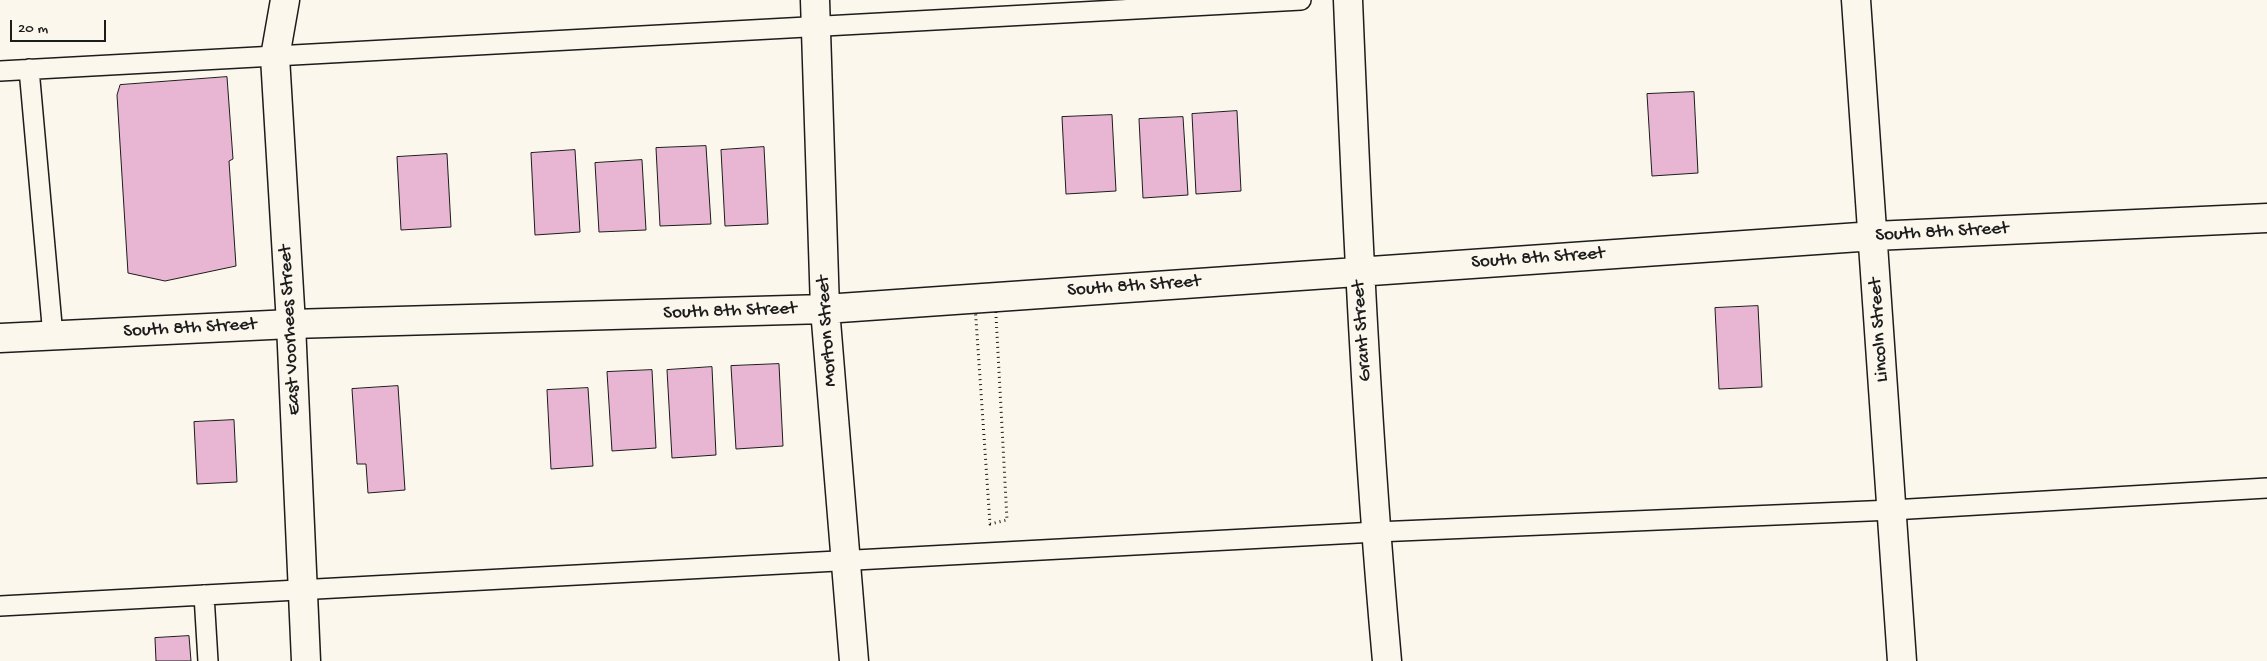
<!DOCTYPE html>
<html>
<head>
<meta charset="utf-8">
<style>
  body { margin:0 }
  #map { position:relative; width:2267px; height:661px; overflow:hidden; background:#fbf7ec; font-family:"Gochi Hand",sans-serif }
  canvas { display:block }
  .scale { position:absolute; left:10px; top:20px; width:96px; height:22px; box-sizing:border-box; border:2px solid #1c1c1c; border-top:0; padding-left:6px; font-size:15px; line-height:18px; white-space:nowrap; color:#1c1c1c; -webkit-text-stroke:4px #fbf7ec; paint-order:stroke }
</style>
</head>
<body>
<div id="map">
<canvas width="2267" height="661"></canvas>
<div class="scale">20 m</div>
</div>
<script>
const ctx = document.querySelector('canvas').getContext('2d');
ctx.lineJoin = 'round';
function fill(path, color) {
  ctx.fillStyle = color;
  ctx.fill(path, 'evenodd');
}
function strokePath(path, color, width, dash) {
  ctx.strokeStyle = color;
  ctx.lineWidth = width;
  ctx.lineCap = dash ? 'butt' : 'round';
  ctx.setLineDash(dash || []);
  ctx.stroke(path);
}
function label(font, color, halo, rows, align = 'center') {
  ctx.font = font + ' "Gochi Hand",sans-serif';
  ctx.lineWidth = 4;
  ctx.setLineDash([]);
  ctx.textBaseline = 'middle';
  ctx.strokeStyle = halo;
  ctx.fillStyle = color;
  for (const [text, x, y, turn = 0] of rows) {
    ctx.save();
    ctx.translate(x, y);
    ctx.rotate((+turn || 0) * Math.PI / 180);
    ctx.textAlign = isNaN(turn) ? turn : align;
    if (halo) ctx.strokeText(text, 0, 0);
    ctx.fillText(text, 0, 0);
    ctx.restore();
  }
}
const building = new Path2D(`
  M227,77L233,159L229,161L236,266L165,281L128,273L117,95L120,85Z
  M1694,92L1698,173L1652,176L1647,94Z
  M1237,111L1241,191L1196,194L1192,114Z
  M1112,115L1116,191L1066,194L1062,117Z
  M1183,117L1188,195L1143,198L1139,119Z
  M706,146L711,224L660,226L656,148Z
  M764,147L768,224L725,226L721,150Z
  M575,150L580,232L535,235L531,153Z
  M447,154L451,227L401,230L397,157Z
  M642,160L646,230L599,232L595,163Z
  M1758,306L1762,387L1719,389L1715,308Z
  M779,364L783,446L736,449L731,366Z
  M712,367L716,455L672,458L667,370Z
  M652,370L656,448L612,451L607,372Z
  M398,386L405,490L368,493L366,464H357L352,389Z
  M588,388L593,466L551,469L547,390Z
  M234,420L237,482L197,484L194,422Z
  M189,636L191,661H156L155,638Z`);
const path = new Path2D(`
  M995,297L1007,520L990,524L975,305Z`);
const lane = new Path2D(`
  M29,69L53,336
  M0,71L1301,0
  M204,595L208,661
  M0,606L1376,532L1892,510L2267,488`);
const street = new Path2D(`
  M815,0L825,309L854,661
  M1348,0C1357,221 1367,441 1387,661
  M1856,0L1902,661
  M0,338L291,324L825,309L1874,236L2267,218`);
const secondary = new Path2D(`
  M285,0L275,57L291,324L306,661`);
const streetNames = [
  ["South 8th Street",1942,233,-3],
  ["South 8th Street",1538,259,-4],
  ["South 8th Street",1134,287,-4],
  ["South 8th Street",730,312,-2],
  ["South 8th Street",190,329,-3],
  ["East Voorhees Street",291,330,-93],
  ["Lincoln Street",1880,330,-94],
  ["Morton Street",828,331,-94],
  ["Grant Street",1363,331,-94]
];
fill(building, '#e8b5d3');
strokePath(building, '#1c1c1c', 1);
strokePath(lane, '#1c1c1c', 22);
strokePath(street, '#1c1c1c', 31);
strokePath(secondary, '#1c1c1c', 31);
strokePath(path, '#1c1c1c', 3, [1, 4]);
strokePath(lane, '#fbf7ec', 19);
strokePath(street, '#fbf7ec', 28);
strokePath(secondary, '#fbf7ec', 28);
label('19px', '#1c1c1c', '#fbf7ec', streetNames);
</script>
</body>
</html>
